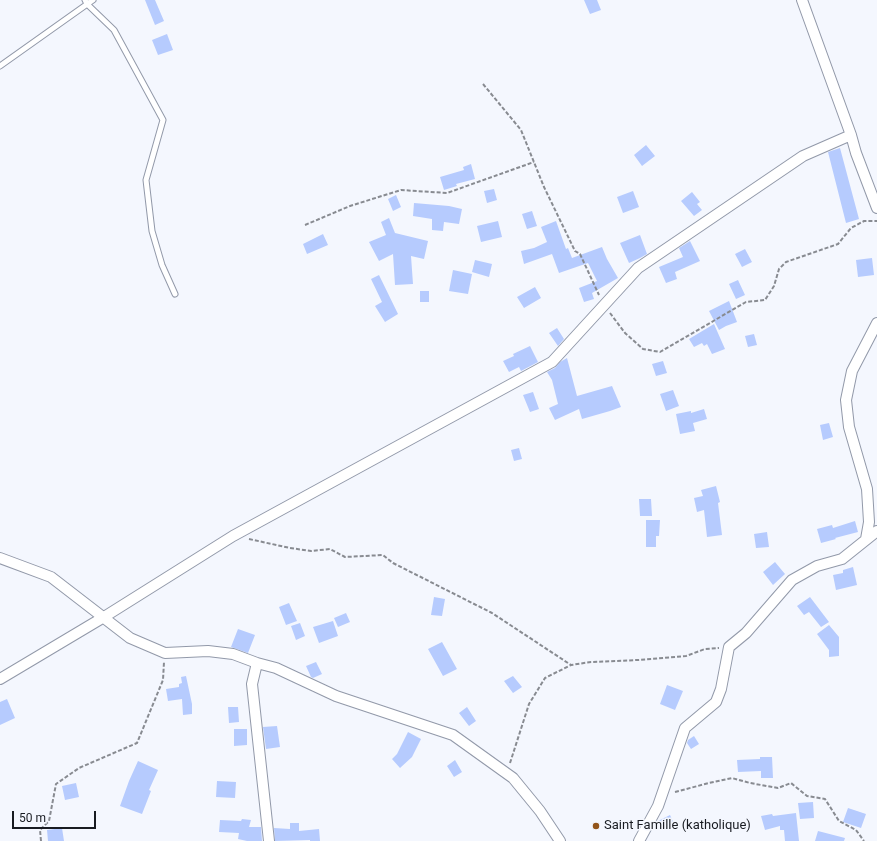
<!DOCTYPE html>
<html>
<head>
<meta charset="utf-8">
<style>
  body { margin:0 }
  #map { position:relative; width:877px; height:841px; overflow:hidden; background:#f4f7fe; font-family:Roboto,sans-serif }
  canvas { display:block }
  .scale { position:absolute; left:12px; top:811px; width:84px; height:18px; box-sizing:border-box; border:2px solid #181b21; border-top:0; padding-left:5px; font-size:12px; line-height:14px; white-space:nowrap; color:#181b21; -webkit-text-stroke:3px #f4f7fe; paint-order:stroke }
</style>
</head>
<body>
<div id="map">
<canvas width="877" height="841"></canvas>
<div class="scale">50 m</div>
</div>
<script>
const ctx = document.querySelector('canvas').getContext('2d');
ctx.lineJoin = 'round';
function fill(path, color) {
  ctx.fillStyle = color;
  ctx.fill(path, 'evenodd');
}
function strokePath(path, color, width, dash) {
  ctx.strokeStyle = color;
  ctx.lineWidth = width;
  ctx.lineCap = dash ? 'butt' : 'round';
  ctx.setLineDash(dash || []);
  ctx.stroke(path);
}
function label(font, color, halo, rows, align = 'center') {
  ctx.font = font + ' Roboto,sans-serif';
  ctx.lineWidth = 3;
  ctx.setLineDash([]);
  ctx.textBaseline = 'middle';
  ctx.strokeStyle = halo;
  ctx.fillStyle = color;
  for (const [text, x, y, turn = 0] of rows) {
    ctx.save();
    ctx.translate(x, y);
    ctx.rotate((+turn || 0) * Math.PI / 180);
    ctx.textAlign = isNaN(turn) ? turn : align;
    if (halo) ctx.strokeText(text, 0, 0);
    ctx.fillText(text, 0, 0);
    ctx.restore();
  }
}
const building = new Path2D(`
  M145,0H155L164,21L155,25Z
  M584,0H597L601,10L590,14Z
  M167,34L173,50L158,55L152,40Z
  M646,145L655,156L642,166L634,155Z
  M840,148L859,219L846,223L828,152Z
  M471,164L475,179L456,184L457,186L444,190L440,177L464,170L463,167Z
  M494,189L497,200L487,203L484,191Z
  M633,191L639,207L623,213L617,197Z
  M692,192L700,202L697,204L702,210L694,216L681,201Z
  M396,195L401,207L393,211L388,199Z
  M414,203L449,206L462,209L459,224L444,222L443,231L432,230V219L413,216Z
  M532,211L537,226L527,229L522,214Z
  M389,218L395,233L428,241L424,259L411,256L413,284L395,285L393,254L379,261L369,242L386,235L381,222Z
  M498,221L502,237L481,242L477,226Z
  M556,221L566,249L568,248L572,258L602,247L607,259L618,278L592,293L594,299L584,302L579,288L597,281L588,263L559,273L552,254L524,264L521,251L534,248L547,242L541,227Z
  M323,234L328,245L307,254L303,244Z
  M640,235L647,254L640,258L629,263L620,243Z
  M690,241L700,261L675,272L677,279L666,283L659,267L683,257L679,248Z
  M745,249L752,262L742,267L735,254Z
  M872,258L874,275L858,277L856,260Z
  M475,260L492,264L489,277L472,272Z
  M453,270L472,274L468,294L449,291Z
  M379,275L398,314L385,322L375,306L382,302L371,279Z
  M738,280L745,295L736,299L729,284Z
  M535,287L541,298L524,308L517,297Z
  M420,291H429V302H420Z
  M729,301L737,322L726,326L719,330L709,311Z
  M714,324L725,349L712,354L707,344L704,346L702,343L694,347L689,339Z
  M557,328L564,339L558,346L549,333Z
  M754,334L757,345L748,347L745,336Z
  M530,346L538,362L521,371L519,367L509,372L503,361L514,356L513,354Z
  M567,358L577,396L612,386L621,407L610,411L582,419L579,409L555,420L549,408L558,404L552,380L547,372L555,368L560,362Z
  M663,361L667,373L656,376L652,364Z
  M673,390L679,406L666,411L660,394Z
  M533,392L539,409L530,412L523,395Z
  M704,409L707,419L693,423L695,431L680,434L676,414L691,411V413Z
  M829,423L833,437L823,440L820,425Z
  M519,448L522,459L514,461L511,450Z
  M716,486L720,502L718,503L722,535L707,537L704,510L697,512L694,498L703,496L701,490Z
  M639,499H651L652,516H640Z
  M646,520H660L659,536H656V547H646Z
  M855,521L858,532L835,538L836,539L821,543L817,529L832,525L833,528Z
  M767,532L769,547L756,548L754,534Z
  M775,562L785,574L773,585L763,572Z
  M853,567L857,585L836,590L833,575L843,573V570Z
  M434,597L445,599L442,616L431,615Z
  M810,597L829,622L821,627L809,612L804,615L797,606Z
  M289,603L297,621L286,625L279,607Z
  M346,613L350,622L338,627L334,618Z
  M333,621L338,636L319,643L313,627Z
  M300,623L305,636L296,640L291,626Z
  M829,625L839,637V656L829,657V650L817,634Z
  M238,629L255,635L248,653L231,647Z
  M442,642L457,669L443,676L428,649Z
  M316,662L322,674L313,678L311,677L306,666Z
  M186,676L192,704V714L183,715L182,699L168,701L166,689L179,687V684L182,683L181,677Z
  M513,676L522,687L513,693L504,681Z
  M667,685L683,691L675,710L660,704Z
  M7,699L15,718L0,725V702Z
  M228,707H238L239,722L229,723Z
  M467,707L476,721L469,726L459,713Z
  M277,726L280,747L266,749L263,727Z
  M234,729H247V745L234,746Z
  M408,732L421,739L412,757L400,768L392,759L397,754Z
  M694,736L699,744L691,749L687,743L688,740Z
  M760,757H772L773,778H761V771L738,772L737,760L760,759Z
  M455,760L462,772L454,777L447,766Z
  M138,761L158,770L149,790L151,791L142,814L120,806L129,781Z
  M217,781L236,782L235,798L216,797Z
  M76,783L79,797L65,800L62,786Z
  M813,802L814,818L800,819L798,803Z
  M848,808L866,814L861,828L843,822Z
  M796,813L799,841H785L784,830H780V826L765,830L761,816L772,814L773,816Z
  M670,815L674,824L663,830L658,821Z
  M242,819L251,820L249,827H261L262,841H247L238,839L239,833L219,832L220,820L241,821Z
  M290,823H299V831L319,829L320,841H310V840L275,841L274,828L290,829Z
  M62,828L64,841H48L47,830Z
  M818,831L845,838L844,841H815Z`);
const path = new Path2D(`
  M483,84L521,130L544,187L575,251L580,254L599,295
  M305,225L350,206L401,190L447,193L534,162
  M610,313L625,333L643,349L660,352L746,302L765,300L774,286L779,269L786,262L838,244L851,228L864,221H877
  M249,539L290,548L311,551L330,549L345,557L383,555L393,563L492,613L571,665
  M510,763L529,704L545,678L571,665L591,662L638,660L686,656L705,649L719,648
  M675,792L709,783L732,778L750,783L778,788L791,783L807,796L825,799L839,821L856,830L864,841
  M41,841L40,830L49,821L56,784L79,768L137,743L163,680L164,662`);
const lane = new Path2D(`
  M85,0L87,4L114,30L163,120L146,180L152,231L162,265L175,294
  M0,66L93,0`);
const street = new Path2D(`
  M851,135L856,153L877,208
  M866,539L869,522L867,489L849,427L846,400L852,371L877,323
  M0,558L51,577L130,638L165,653L208,651L233,654L257,663L276,668L336,696L453,735L513,778L540,811L560,841
  M257,663L252,684L269,841
  M0,679L104,617L233,536L552,362L638,268L803,156L851,135L802,0
  M639,841L658,806L685,728L716,702L721,689L729,647L746,633L792,580L817,566L842,559L877,531`);
const markers = [
  [596,826,4,"#92541a"]
];
const poiNames = [
  ["Saint Famille (katholique)",604,826]
];
fill(building, '#b6cbfe');
strokePath(lane, '#9299a9', 7);
strokePath(street, '#9299a9', 12);
strokePath(path, '#888b91', 2, [4, 2]);
strokePath(lane, '#fff', 5);
strokePath(street, '#fff', 10);
for (const [x, y, r, color] of markers) {
  const dot = new Path2D();
  dot.arc(x, y, r, 0, 2 * Math.PI);
  ctx.fillStyle = color;
  ctx.fill(dot);
  strokePath(dot, '#f4f7fe', 1.5);
}
label('13px', '#181b21', '#f4f7fe', poiNames, 'left');
</script>
</body>
</html>
